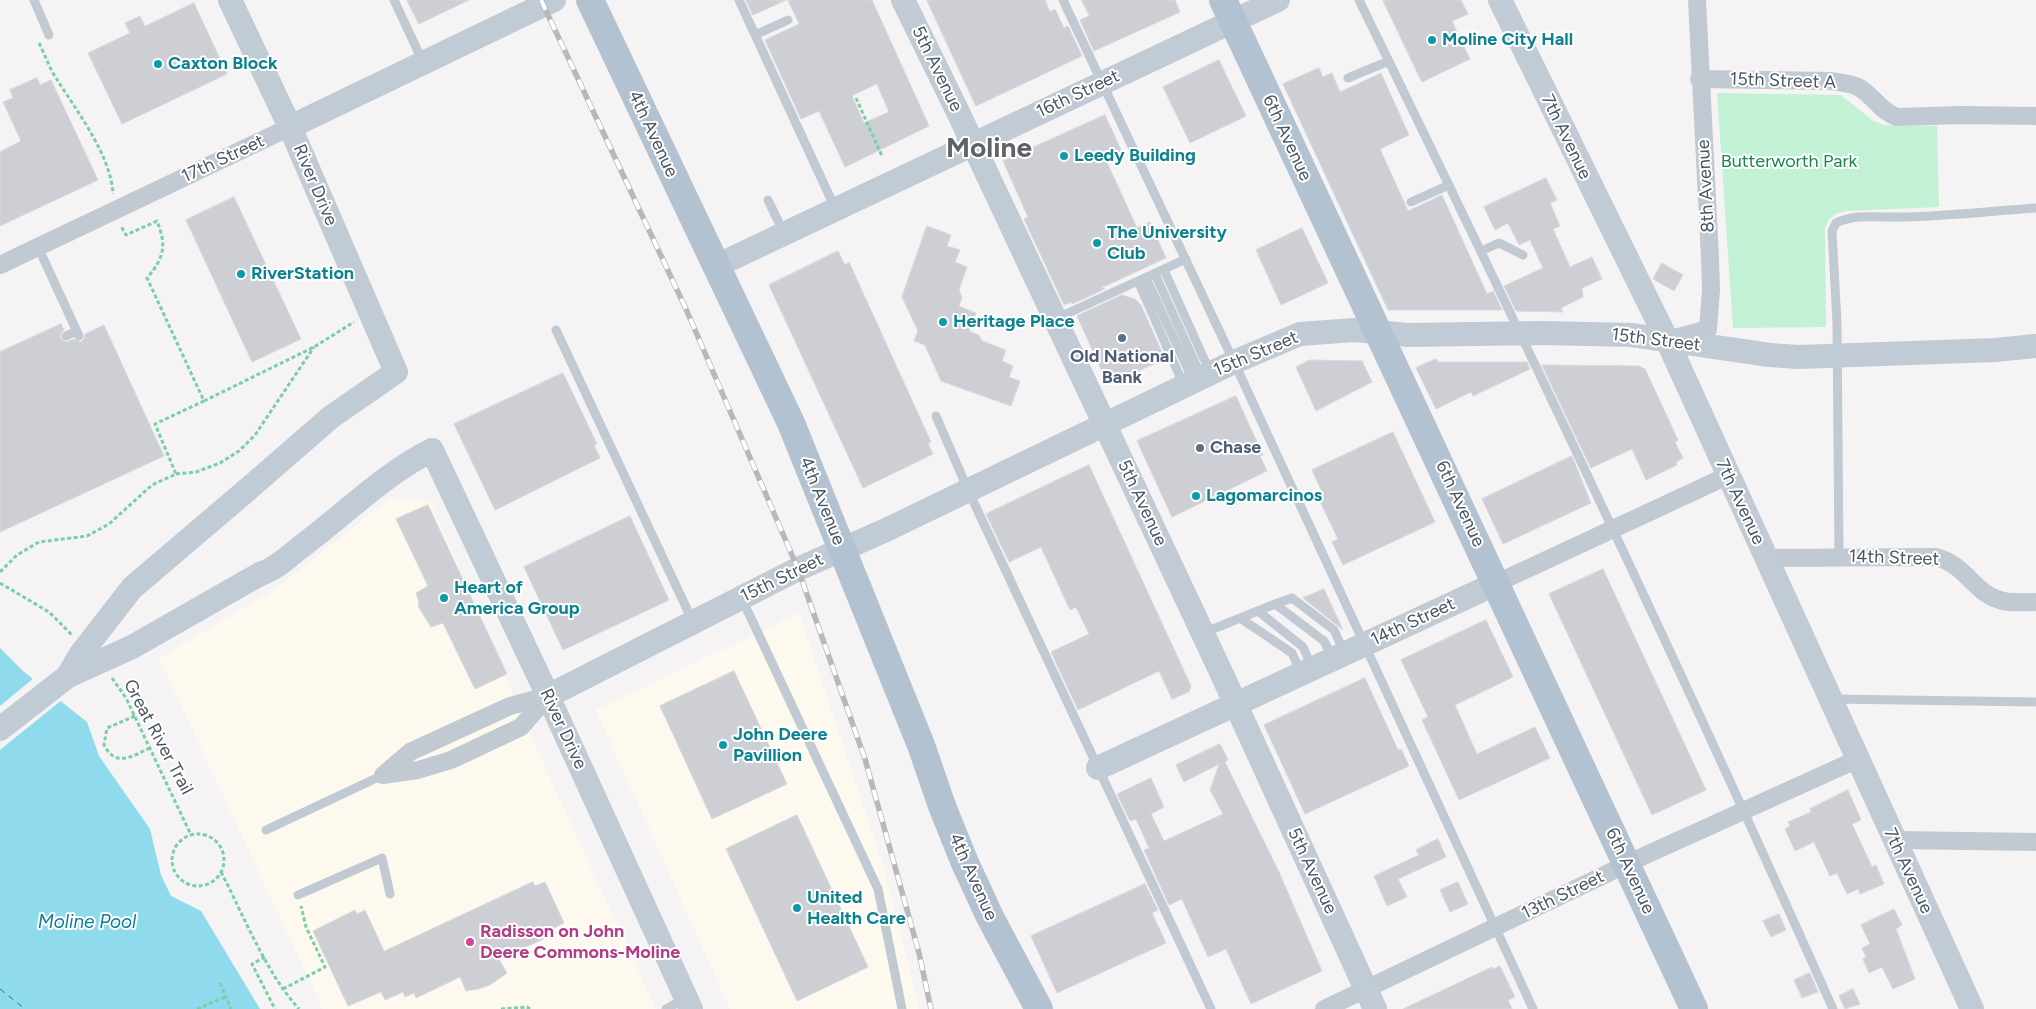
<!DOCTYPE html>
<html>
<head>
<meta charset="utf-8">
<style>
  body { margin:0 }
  canvas { display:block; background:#f5f3f3 }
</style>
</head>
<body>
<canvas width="2036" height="1009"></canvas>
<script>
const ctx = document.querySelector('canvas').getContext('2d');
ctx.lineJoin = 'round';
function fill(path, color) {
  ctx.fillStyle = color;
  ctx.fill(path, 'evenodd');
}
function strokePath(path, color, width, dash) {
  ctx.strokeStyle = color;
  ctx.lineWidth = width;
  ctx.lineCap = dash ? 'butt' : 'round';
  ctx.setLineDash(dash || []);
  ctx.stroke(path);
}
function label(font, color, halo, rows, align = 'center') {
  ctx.font = font + ' Figtree,sans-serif';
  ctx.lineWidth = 4;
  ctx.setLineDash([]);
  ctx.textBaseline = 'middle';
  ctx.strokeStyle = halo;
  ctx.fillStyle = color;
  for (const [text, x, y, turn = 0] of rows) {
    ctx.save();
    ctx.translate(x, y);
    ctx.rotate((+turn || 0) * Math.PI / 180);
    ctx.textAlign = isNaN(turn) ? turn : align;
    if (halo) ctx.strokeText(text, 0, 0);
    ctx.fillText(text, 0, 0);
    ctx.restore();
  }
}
const commercial = new Path2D(`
  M390,498L430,501L542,761L656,1009H323L159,658L272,591Z
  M799,613L883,865L919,1009H730L596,710Z`);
const green = new Path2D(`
  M1717,93L1841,95L1872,120L1884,125L1937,126L1939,207L1847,211C1834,214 1829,215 1825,229L1826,327L1733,328Z`);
const water = new Path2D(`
  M0,648L23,671L87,722L99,756L150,829L161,875L171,896L201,911L260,1009H0Z`);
const pier = new Path2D(`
  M35,677L63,699L0,750V706Z`);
const ferry = new Path2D(`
  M0,989L25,1009`);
const building = new Path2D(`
  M407,0H469L419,24Z
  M746,0H786L753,15Z
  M788,0H872L929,126L845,167L819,111L801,119L765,40L799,24ZM877,84L889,112L864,123L852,96Z
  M927,0H1045L1050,12L1055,9L1064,28L1068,26L1082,56L976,106Z
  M1082,0H1175L1180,12L1094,51L1080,20L1089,16Z
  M1383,0H1461L1468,14L1452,21L1470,59L1422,82Z
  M194,3L227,74L122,124L88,53L130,33L125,23L140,16L145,26Z
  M1219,60L1246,116L1190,143L1163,87Z
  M1319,68L1323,77L1332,73L1340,92L1381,73L1409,135L1380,149L1408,211L1442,195L1487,294L1493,291L1502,310H1388L1283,84Z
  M37,78L40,85L51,80L98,180L0,226V152L21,141L3,102L13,98L10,90Z
  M1105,115L1122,152L1106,160L1137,228L1150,222L1166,258L1101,288L1105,289L1072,304L1071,302L1064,305L1024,219L1028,217L1003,161Z
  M1546,178L1557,200L1550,203L1560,226L1553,229L1570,267L1592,257L1602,279L1582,288L1583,297L1561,308L1563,312L1516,311L1504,286L1543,268L1530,240L1519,245L1508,223L1495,230L1484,207Z
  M234,197L301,339L252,362L186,220Z
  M927,226L951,235L947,246L960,250L955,262L967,267L959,290L962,298L959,306L976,313L969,331L979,335L982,341L1006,350L1002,361L1013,366L1009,377L1020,381L1011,406L941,381L925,345L914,341L918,331L902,297Z
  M1302,228L1328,283L1281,305L1256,250Z
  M838,251L845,265L849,262L931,442L928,443L933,454L863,488L769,285Z
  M1662,263L1683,275L1674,291L1653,279Z
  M1122,295L1135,299L1141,305L1165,359L1108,385L1077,316Z
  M61,324L64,330L61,333L60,338L66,342L74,339L81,342L84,339L85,334L104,325L164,456L0,532V352Z
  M1436,359L1438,362H1527L1530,369L1473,396L1471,392L1436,409L1416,368Z
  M1310,360L1362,361L1372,382L1316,411L1296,367Z
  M1542,365L1639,366L1645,369L1678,440L1675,442L1683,458L1676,462L1677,465L1646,480L1632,449L1591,468Z
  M563,373L597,444L594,445L600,458L495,510L454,424Z
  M1236,396L1263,455L1260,456L1267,471L1172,517L1137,441Z
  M1393,432L1435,522L1343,565L1332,542L1338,539L1318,497L1323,494L1312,470Z
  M1572,456L1591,503L1503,544L1482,499Z
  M1089,465L1191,686L1189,692L1172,699L1159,671L1078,710L1051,652L1089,634L1076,607L1070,610L1041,547L1009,562L986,514Z
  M428,505L507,674L475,689L443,623L431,627L418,606L419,602L416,593L428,586L396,519Z
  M630,516L669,600L563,650L524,567Z
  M1603,569L1706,790L1652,815L1549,594Z
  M1324,589L1343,630L1303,598Z
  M1486,620L1513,677L1455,705L1477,754L1535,727L1550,758L1459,800L1422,720L1428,717L1401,660Z
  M734,671L787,784L712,819L660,706Z
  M1365,678L1398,750L1401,749L1409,766L1305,814L1264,725Z
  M1220,744L1228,760L1225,762L1279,872L1322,971L1251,1004L1226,949L1208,957L1182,899L1169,905L1144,850L1149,848L1136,819L1130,821L1117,794L1151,778L1164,807L1151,814L1164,841L1223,814L1210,790L1219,764L1184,782L1176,765Z
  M1848,790L1861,820L1852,824L1872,867L1876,865L1884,884L1860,894L1858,889L1847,894L1837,873L1830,876L1814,842L1795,851L1785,829L1790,826L1788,822L1811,812L1810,809Z
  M797,815L868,967L797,1001L726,849Z
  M1438,839L1446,857L1398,879L1407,897L1387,906L1374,876L1419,855L1416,850Z
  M533,882L535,886L545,882L564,923L546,932L548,937L499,959L507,973L490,985L478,989L466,991L460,977L416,998L414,993L405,997L403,992L385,1000L381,992L348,1006L313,931L355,910L357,914L365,910L384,951Z
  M1458,882L1468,904L1450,912L1440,890Z
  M1145,884L1158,910L1152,913L1166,943L1057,993L1031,936Z
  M1894,909L1902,925L1896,929L1915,979L1893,989L1882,967L1869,973L1863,959L1866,957L1862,948L1870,944L1861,925Z
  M1779,914L1786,930L1771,937L1763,921Z
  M1500,966L1515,997L1508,1000L1512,1009H1403L1492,967L1493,969Z
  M1810,973L1818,992L1802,998L1794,980Z
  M1853,989L1860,1004L1845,1009L1839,996Z`);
const path = new Path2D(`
  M39,43C45,55 49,67 56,78C76,110 111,155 113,194
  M856,98L882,156
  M204,401L314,347L354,322
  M176,474L196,472L220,463L239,451L255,435L314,347
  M0,572L17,555L39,542L87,536L109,524L152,485L176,474L155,424L204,401L147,278C164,258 167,246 157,221L126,235L121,226
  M0,583L49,612L72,635
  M112,678L126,698L191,835
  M135,716L107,728L104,745C116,768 132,756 150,748
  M172 860a26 26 0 1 1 52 0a26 26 0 1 1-52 0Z
  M221,872C244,916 266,973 299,1009
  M265,957L252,964L275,1009
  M220,983L231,1009
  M283,989L325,967L306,927L301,906
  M197,1009L225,997
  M501,1009L527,1007L530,1009`);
const lane = new Path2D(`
  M34,0L49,35
  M394,0L423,62
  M739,0L835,208
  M1063,0L1234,362L1533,1009
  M1359,0C1522,334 1682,670 1833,1009
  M755,35L788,20
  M1348,78L1389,61
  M768,200L784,233
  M1411,202L1449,185
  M38,247L79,336
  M1481,251L1499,243L1523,255
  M1164,270L1210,372
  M1155,274L1201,376
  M1146,278L1193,380
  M1138,281L1184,386
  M1055,319L1186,259
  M556,330L693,622
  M66,336L77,331
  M936,416L968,490L1211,1009
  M1839,557L1837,323L1832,231L1836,223C1856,213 1882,218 1905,217C1948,216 1992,211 2036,208
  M742,599L878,889L902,1009
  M1275,604L1292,598L1334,630L1344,652
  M1258,611L1303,647L1312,667
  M1240,618L1292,653L1301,673
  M1203,633L1275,604L1324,641L1333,659
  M1833,699L2036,702
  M266,830L383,775
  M298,895L382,858L390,894
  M666,1009L686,998`);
const street = new Path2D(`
  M1699,79L1830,81C1839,82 1849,83 1858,87C1873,95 1880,111 1897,117L1962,115L2036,116
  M0,265L290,127
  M1675,338L1708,329L1711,290L1710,258L1697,0
  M1767,558L1936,557C1966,565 1973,591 1997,599C2008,604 2024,602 2036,602
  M1497,583L1727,476
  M383,775L418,770L451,760L521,727L548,696
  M383,775L410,752L510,706L548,696
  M1894,840L2036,842
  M1324,1009L1646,855L1858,759`);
const secondary = new Path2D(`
  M230,0L290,127L396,372L331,417L247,490
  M903,0L957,110L1220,670L1375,1009
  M1500,0L1667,340L1972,1009
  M290,127L554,0
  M716,266L1278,0
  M260,574C276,569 289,556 302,546C345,514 384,474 432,450L548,696L691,1009
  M548,696L798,569L886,530L1234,362L1300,334L1354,330L1408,335L1542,333L1632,335L1770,355L1798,357L1995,350L2036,346
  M0,729L68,676
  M1098,768L1497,583`);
const primary = new Path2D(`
  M590,0L791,423L921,745L942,806L965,863L990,917L1039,1009
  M1223,0L1694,1009`);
const rail = new Path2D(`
  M541,0L686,309L798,569L865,759L919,953L931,1009`);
const secondaryBridge = new Path2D(`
  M68,676L80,655L132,588L247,490
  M68,676L132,647L260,574`);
const markers = [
  [1432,40,5,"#0f9aa8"],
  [158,64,5,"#0f9aa8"],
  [1064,156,5,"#0f9aa8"],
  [1097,243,5,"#0f9aa8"],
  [241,274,5,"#0f9aa8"],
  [943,322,5,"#0f9aa8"],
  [1122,338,5,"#5c6f8a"],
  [1200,448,5,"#5c6f8a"],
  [1196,496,5,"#0f9aa8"],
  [444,598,5,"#0f9aa8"],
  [723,745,5,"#0f9aa8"],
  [797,908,5,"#0f9aa8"],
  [470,942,5,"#d1479c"]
];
const cultureNames = [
  ["Moline City Hall",1442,40],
  ["Caxton Block",168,64],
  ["Leedy Building",1074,156],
  ["The University",1107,233],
  ["Club",1107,254],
  ["RiverStation",251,274],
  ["Heritage Place",953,322],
  ["Lagomarcinos",1206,496],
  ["Heart of",454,588],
  ["America Group",454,609],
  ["John Deere",733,735],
  ["Pavillion",733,756],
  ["United",807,898],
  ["Health Care",807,919]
];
const streetNames = [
  ["5th Avenue",937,69,64],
  ["15th Street A",1783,81,2],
  ["16th Street",1078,94,-25],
  ["4th Avenue",653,134,65],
  ["7th Avenue",1566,137,64],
  ["6th Avenue",1287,138,65],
  ["17th Street",223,159,-25],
  ["River Drive",315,185,67],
  ["8th Avenue",1706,186,-93],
  ["15th Street",1656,340,7],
  ["15th Street",1256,354,-23],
  ["4th Avenue",822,501,68],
  ["7th Avenue",1740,502,65],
  ["5th Avenue",1142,503,65],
  ["6th Avenue",1460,504,65],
  ["14th Street",1894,558,2],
  ["15th Street",782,578,-26],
  ["14th Street",1413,622,-25],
  ["River Drive",563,729,65],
  ["Great River Trail",158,737,62],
  ["5th Avenue",1312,871,65],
  ["6th Avenue",1630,871,65],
  ["7th Avenue",1908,871,65],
  ["4th Avenue",973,877,66],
  ["13th Street",1563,895,-26]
];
const parkNames = [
  ["Butterworth Park",1789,162]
];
const serviceNames = [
  ["Old National",1122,357],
  ["Bank",1122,378],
  ["Chase",1210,448,"left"]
];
const hotelNames = [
  ["Radisson on John",480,932],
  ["Deere Commons-Moline",480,953]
];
const waterNames = [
  ["Moline Pool",87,922]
];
const townNames = [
  ["Moline",989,149]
];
fill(commercial, '#fdf9ef');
fill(green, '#c3f1d5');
fill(water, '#90daee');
fill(pier, '#f5f3f3');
strokePath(ferry, '#0c7c9b', 1, [6, 5]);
fill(building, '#cdcfd5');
strokePath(building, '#d7d9de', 1);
strokePath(path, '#7ad0a6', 3, [4, 2.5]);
strokePath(lane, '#c1cad2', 9);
strokePath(street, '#c1cad2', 18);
strokePath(secondary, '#c1cbd6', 24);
strokePath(primary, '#b3c2d1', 28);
strokePath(rail, '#b5b8bd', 5.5);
strokePath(rail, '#fff', 4, [11]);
strokePath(secondaryBridge, '#c1cbd6', 24);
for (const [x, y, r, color] of markers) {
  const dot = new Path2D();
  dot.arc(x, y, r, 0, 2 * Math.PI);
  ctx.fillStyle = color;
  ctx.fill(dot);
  strokePath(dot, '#fff', 2);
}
label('bold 18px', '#0d838f', '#fff', cultureNames, 'left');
label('18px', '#4a5661', '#fff', streetNames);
label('18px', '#17864f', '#fff', parkNames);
label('bold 18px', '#4e5e75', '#fff', serviceNames);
label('bold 18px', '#b23c85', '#fff', hotelNames, 'left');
label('italic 19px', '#0c7c9b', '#fff', waterNames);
label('bold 28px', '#5f6368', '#fff', townNames);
</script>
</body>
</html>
